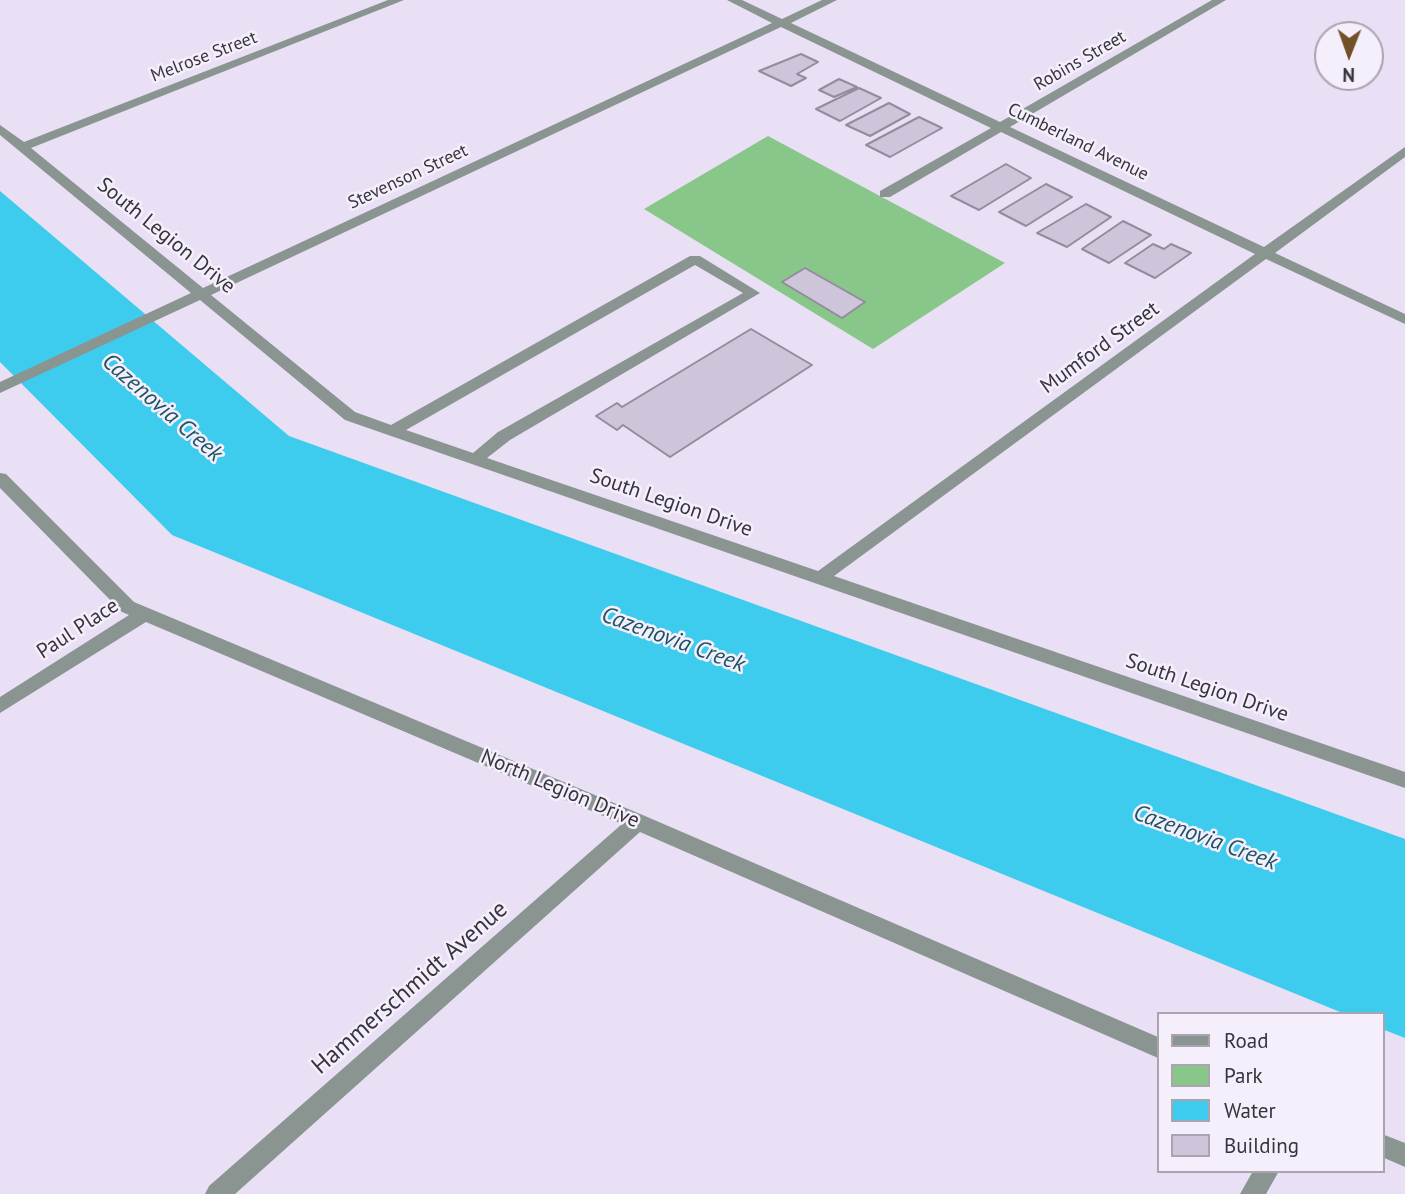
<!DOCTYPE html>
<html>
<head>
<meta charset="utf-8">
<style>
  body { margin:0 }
  #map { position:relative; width:1405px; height:1194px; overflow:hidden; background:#eae0f5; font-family:"PT Sans",sans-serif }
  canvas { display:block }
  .legend { position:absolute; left:1157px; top:1012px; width:228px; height:161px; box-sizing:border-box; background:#f5effc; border:2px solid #a9a4b0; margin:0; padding:9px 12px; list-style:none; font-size:21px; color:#38343d }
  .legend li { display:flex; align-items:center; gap:14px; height:35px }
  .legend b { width:35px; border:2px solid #a9a4b0 }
  .north { position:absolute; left:1314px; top:21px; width:70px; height:70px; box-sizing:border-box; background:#f5effc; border:2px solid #a9a4b0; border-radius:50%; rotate:181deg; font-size:19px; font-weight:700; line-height:28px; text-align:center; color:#38343d }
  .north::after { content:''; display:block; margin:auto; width:24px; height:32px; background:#725128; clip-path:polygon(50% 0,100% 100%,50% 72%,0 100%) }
</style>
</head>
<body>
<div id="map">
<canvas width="1405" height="1194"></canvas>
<ul class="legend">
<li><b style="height:9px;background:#8a9591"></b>Road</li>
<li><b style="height:19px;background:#88c789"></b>Park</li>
<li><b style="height:19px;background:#3dcbee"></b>Water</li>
<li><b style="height:19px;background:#cfc5da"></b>Building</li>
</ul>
<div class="north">N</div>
</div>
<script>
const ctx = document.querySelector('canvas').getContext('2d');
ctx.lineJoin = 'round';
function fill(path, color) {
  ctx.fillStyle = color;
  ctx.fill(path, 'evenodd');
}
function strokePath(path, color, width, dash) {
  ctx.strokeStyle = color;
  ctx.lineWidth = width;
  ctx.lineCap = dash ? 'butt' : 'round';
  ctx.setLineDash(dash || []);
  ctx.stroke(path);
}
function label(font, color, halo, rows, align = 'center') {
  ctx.font = font + ' "PT Sans",sans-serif';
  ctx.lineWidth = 5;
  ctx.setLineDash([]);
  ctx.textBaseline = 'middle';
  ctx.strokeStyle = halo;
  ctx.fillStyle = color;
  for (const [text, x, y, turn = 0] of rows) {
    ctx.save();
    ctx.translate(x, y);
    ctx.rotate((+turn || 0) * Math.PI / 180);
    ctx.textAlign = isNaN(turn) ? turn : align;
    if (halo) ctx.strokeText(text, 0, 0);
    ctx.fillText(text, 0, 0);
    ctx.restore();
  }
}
const green = new Path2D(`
  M768,136L1005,263L873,349L644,209Z`);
const water = new Path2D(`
  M0,191L289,436L1405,839V1038L1382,1029V1014H1345L172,535L0,362Z`);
const building = new Path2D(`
  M801,54L818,62L797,74L806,78L791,86L759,71Z
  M839,79L857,87L834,97L819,90Z
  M859,88L881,98L840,121L816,109Z
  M889,103L910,114L870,136L846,125Z
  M919,117L942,128L890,157L866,145Z
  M1006,164L1031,178L979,210L951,196Z
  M1046,184L1072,197L1026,226L999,212Z
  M1086,204L1111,217L1067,247L1037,233Z
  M1123,221L1151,235L1109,263L1082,249Z
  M1153,244L1164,249L1171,244L1191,253L1155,278L1125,263Z
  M805,268L865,302L842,318L782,282Z
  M751,329L812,365L670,457L623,425L617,430L596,416L617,403L622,407Z`);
const minor = new Path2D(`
  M388,0H404L31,148L203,288L772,23L727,0H742L782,19L822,0H837L791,23L1000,122L1212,0H1226L1010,127L1264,247L1405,147V157L1275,253L1405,314V324L1266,259L834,576L1405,772V788L345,420L200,300L0,393V382L191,293L0,135V125L24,142ZM781,27L991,128L880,191V197H890L1001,132L1255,254L818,571L487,458L510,440L760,293L700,256H690L391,425L355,412L211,295ZM695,265L743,293L498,432L473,453L406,430Z
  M0,473L6,474L134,602L645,816L1158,1037V1058L640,832L235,1194H205L209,1186L622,824L146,622L0,713V697L129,615L122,612L0,488Z
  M1382,1134L1405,1143V1167L1382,1157Z
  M1253,1171H1279L1266,1194H1240Z`);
const farStreetnames = [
  ["Melrose Street",204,57,-21],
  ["Robins Street",1080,61,-30],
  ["Cumberland Avenue",1078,142,26],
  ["Stevenson Street",408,177,-25]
];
const streetNames = [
  ["South Legion Drive",166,236,39],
  ["Mumford Street",1100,348,-36],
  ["South Legion Drive",671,503,19],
  ["Paul Place",78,629,-33],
  ["South Legion Drive",1207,688,19],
  ["North Legion Drive",560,789,23]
];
const waterNames = [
  ["Cazenovia Creek",162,408,41],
  ["Cazenovia Creek",673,640,20],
  ["Cazenovia Creek",1205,838,20]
];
const nearStreetnames = [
  ["Hammerschmidt Avenue",410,988,-41]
];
fill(green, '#88c789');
fill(water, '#3dcbee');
fill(building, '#cfc5da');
strokePath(building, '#958b9f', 2);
fill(minor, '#8a9591');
label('18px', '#38343d', '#f5effc', farStreetnames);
label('21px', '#38343d', '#f5effc', streetNames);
label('italic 23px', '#1c5463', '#f5effc', waterNames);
label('24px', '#38343d', '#f5effc', nearStreetnames);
</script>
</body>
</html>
